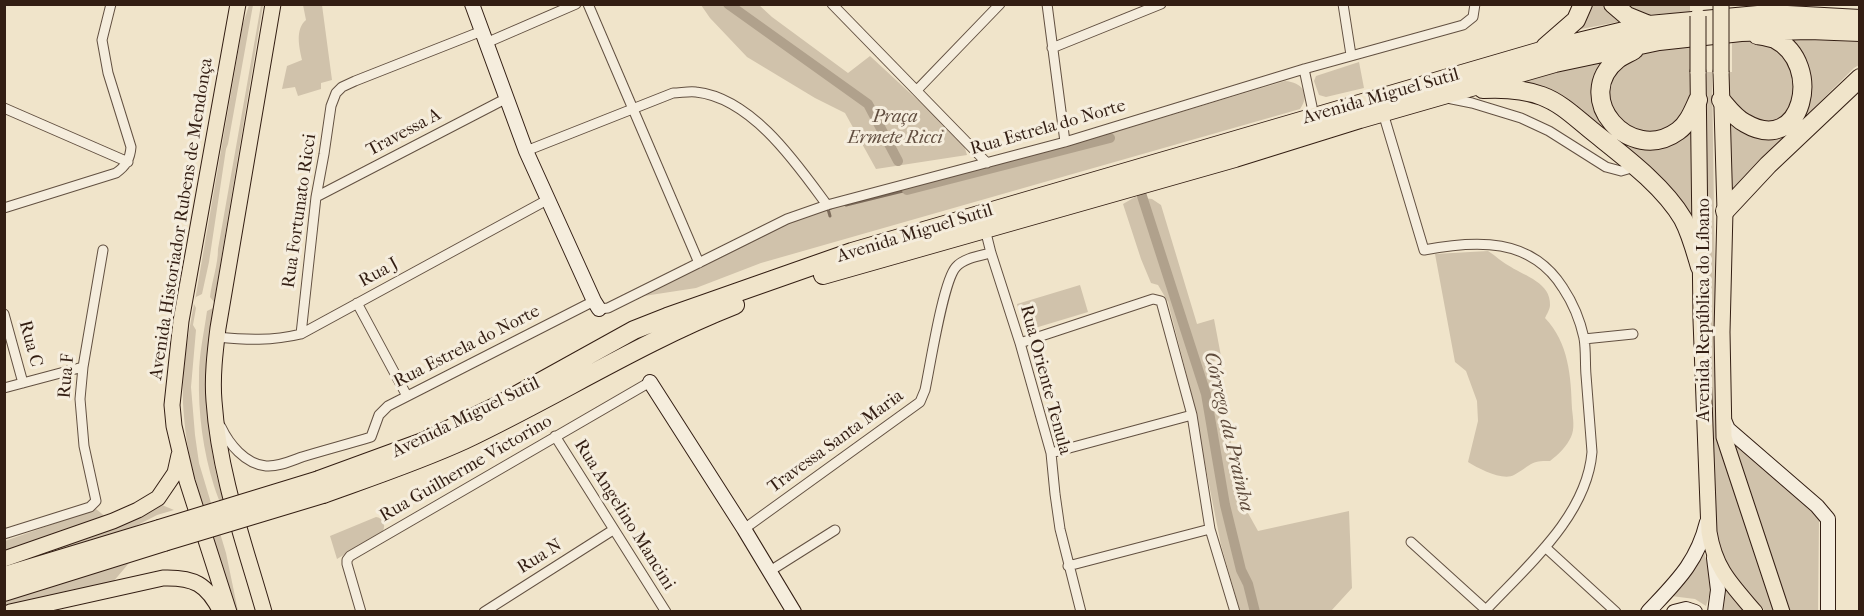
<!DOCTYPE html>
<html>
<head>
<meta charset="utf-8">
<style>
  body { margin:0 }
  #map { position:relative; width:1864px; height:616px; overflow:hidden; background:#f0e4ca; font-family:"IM FELL French Canon",serif }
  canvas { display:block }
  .frame { position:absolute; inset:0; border:6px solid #331e13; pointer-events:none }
</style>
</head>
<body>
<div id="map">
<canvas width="1864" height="616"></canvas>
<div class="frame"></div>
</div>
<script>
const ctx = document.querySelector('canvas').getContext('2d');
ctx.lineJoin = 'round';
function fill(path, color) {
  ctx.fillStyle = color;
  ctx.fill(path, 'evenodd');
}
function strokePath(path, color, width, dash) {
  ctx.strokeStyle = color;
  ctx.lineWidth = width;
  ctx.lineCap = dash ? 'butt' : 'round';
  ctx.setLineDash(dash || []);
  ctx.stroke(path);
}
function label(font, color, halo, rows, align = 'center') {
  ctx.font = font + ' "IM FELL French Canon",serif';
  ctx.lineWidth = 6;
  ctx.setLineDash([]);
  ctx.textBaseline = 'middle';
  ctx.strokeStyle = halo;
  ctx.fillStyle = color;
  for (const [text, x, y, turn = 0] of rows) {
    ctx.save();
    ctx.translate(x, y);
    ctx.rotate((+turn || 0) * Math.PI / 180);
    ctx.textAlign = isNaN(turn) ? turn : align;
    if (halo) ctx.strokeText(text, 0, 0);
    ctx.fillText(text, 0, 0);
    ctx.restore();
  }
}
const green = new Path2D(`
  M249,5H253L228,144L226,149L209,262L202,294L196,297L195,300L243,24Z
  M261,5H263L214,302L210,297C212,280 218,265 218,249Z
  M303,5H322L332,80L321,83V89L298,96L295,87L282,89L287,66L302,60C299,47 295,29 306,20Z
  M701,5H759L772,17L848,73L870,56L963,142L967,155L876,169L845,113L815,98L747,57L710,18Z
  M1590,5H1605L1623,21L1576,30Z
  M1620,5H1690V12L1642,15Z
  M1786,39L1859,42V65L1854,68L1731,191L1728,118L1765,136L1803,111Z
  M1753,40L1772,44L1784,54L1798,85L1790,114L1769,124L1746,117L1728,96L1727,72H1732V41Z
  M1690,45L1691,72H1694L1689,112L1661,133L1625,129L1605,104L1612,72L1639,52Z
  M1608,59C1604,68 1595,80 1593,90C1589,112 1605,127 1621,139L1695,124L1694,230L1680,204L1520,81L1563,68Z
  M1359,62L1364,88L1326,97L1319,95L1314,81L1316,76Z
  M1703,72H1712L1717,422L1776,611H1765L1728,569L1722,560L1712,513Z
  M1285,81C1302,82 1311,94 1300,109L761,263L696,288L644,296L700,265L790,221L830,208L1051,151Z
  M1135,197L1152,199L1161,205L1197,324L1214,319L1221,356L1212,363L1248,513L1258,531L1349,511L1352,588L1331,611H1240L1221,545L1190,388L1168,302L1158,285L1151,283L1141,259L1123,204Z
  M1488,251C1496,256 1503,263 1511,267C1525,276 1551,283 1550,305C1550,309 1547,314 1545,318C1569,343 1571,377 1572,409C1573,418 1575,429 1571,437C1567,446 1558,455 1550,461C1530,460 1530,466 1514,475C1503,481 1479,469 1468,462L1478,421L1477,401L1466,371L1455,362L1435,254Z
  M1080,285L1088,312L1025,331L1017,304Z
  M194,304L196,308L193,325L196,330L191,387L195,435L199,463L226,553L238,611H236C217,550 189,481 184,417C180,379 187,341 194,304Z
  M213,308C206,357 204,407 213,457C217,483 226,508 233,533C227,518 219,502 214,486C203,451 198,413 199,376C199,354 204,333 207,311Z
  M1731,436L1808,502L1819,519L1818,611H1790Z
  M162,505L174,510L157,515L130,529L5,565L154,509Z
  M96,509L107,518L5,556V541Z
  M376,517C383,518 386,524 383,531L337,559L330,536Z
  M1703,549L1713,583L1706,606L1695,599L1671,596Z
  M129,563L113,582L5,607V598Z
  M1725,584L1748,612H1719Z`);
const stream = new Path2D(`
  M846,205L907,190
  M830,216L828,209L831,208`);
const canal = new Path2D(`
  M728,4L868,104L898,161
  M906,186L907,190L1110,138
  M1141,193L1206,394L1225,505L1241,570L1248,584L1255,612`);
const street = new Path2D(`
  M588,4L699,263
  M832,4L987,163
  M1047,4L1065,142
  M1343,4L1351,55
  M486,43L576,4
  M1052,48L1161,4
  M1304,69L1314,116
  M917,90L1000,4
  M1447,98L1472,103L1521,118L1549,131L1606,167L1621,171L1635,167
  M4,108L128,162
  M1383,113L1424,250C1476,240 1531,237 1563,288C1573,303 1580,320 1584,338C1586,350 1585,363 1586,375C1588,401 1590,427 1592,452C1587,516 1526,567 1484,612
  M526,151L673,93C680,93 689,91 696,92C752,98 797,164 827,205
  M316,197L507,98
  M4,208L116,173C126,166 130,159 131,147L108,73L102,40L111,4
  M985,229L991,253L1020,343L1051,453L1055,494L1060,529L1081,612
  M357,303L407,396
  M599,309L608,308L787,219L827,205L1065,142L1304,69L1463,25L1473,17L1475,4
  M4,314L23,383
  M301,334L316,197L324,154L331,106L336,93L342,87L355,81L482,31
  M217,337C246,340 272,341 301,334L547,200
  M1584,339L1633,334
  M1020,343L1153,299L1161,301L1192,415L1210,529L1235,612
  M4,388L83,367
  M221,427C229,444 245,464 266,466C278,467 291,461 302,457C325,450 348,444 371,437L379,415L388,406L594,301
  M555,436L666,612
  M1051,453L1192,415
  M744,529L920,402L925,390C930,367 943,281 956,267C964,258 979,256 991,253
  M4,534L90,507L96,501L84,446L80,399L83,367L103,250
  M1411,542L1486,610
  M1545,547L1616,612
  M1068,566L1210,529
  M770,571L835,530
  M361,612L347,564V560L350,556L650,382
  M484,612L613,530`);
const secondary = new Path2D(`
  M472,4L526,151L594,301L599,309
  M650,382L744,529L794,612
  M1724,420L1728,429L1817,506L1828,519V612
  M1714,558L1718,590L1715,612
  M1648,612C1676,582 1697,563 1707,522
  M1674,612L1686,609L1695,612`);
const primary = new Path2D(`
  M1698,72L1701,320L1709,532C1715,569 1731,584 1755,612
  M1721,72L1725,211L1722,332L1724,437L1782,612
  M4,559L113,521L138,510L158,498L175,473L179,455
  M10,612L163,578C194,577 207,584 221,612
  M229,612L187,481L174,426L172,405L181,321L238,4
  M264,612C244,542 219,474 214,401C212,377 215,352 218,328L273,4`);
const highway = new Path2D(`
  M1613,4L1627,16L1649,25
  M1545,47L1576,20L1583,4
  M1634,50C1629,53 1622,56 1618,59C1570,97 1630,166 1678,131C1688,124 1693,111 1698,100
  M1483,89C1503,88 1524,89 1542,96C1561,103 1576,118 1591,130C1622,155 1663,185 1683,219C1691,234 1695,250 1700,267
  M1721,100C1728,108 1735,118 1745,123C1803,157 1824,64 1775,39C1770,37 1763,36 1757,35
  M1725,211L1768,165L1860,78
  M823,275L1235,158L1360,119L1555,63L1659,41L1741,32L1809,30L1860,32
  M319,480L423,442L495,407L634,330L667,317L852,252L1541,51L1649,25L1769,14L1860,19
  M323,494C370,477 418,461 464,440C555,397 641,342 735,305
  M4,576L159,529
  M4,592L164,542`);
const primaryBridge = new Path2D(`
  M1721,4V72
  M1698,16V72`);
const highwayBridge = new Path2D(`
  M159,529L319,480
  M164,542L323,494`);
const streetNames = [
  ["Avenida Miguel Sutil",1381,97,-16],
  ["Rua Estrela do Norte",1048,128,-16],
  ["Travessa A",404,133,-28],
  ["Rua Fortunato Ricci",300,211,-82],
  ["Avenida Historiador Rubens de Mendonça",182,219,-81],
  ["Avenida Miguel Sutil",915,234,-17],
  ["Rua J",379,273,-29],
  ["Avenida República do Líbano",1705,310,-90],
  ["Rua C",30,344,75],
  ["Rua Estrela do Norte",467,347,-27],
  ["Rua F",67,376,-85],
  ["Rua Oriente Tenula",1045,380,75],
  ["Avenida Miguel Sutil",466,418,-26],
  ["Travessa Santa Maria",836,442,-36],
  ["Rua Guilherme Victorino",466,469,-30],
  ["Rua Angelino Mancini",624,515,58],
  ["Rua N",540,557,-32]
];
const parkNames = [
  ["Praça",895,118],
  ["Ermete Ricci",895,139]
];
const waterNames = [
  ["Córrego da Prainha",1228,432,77]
];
fill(green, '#d0c2ab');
strokePath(stream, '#7e6d5c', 3);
strokePath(canal, '#b0a18c', 10);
strokePath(street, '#625041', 11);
strokePath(secondary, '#331e13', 16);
strokePath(primary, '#331e13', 17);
strokePath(highway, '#331e13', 20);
strokePath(street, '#f5eddd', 9);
strokePath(secondary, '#f5eddd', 14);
strokePath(primary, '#f0e4ca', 15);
strokePath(highway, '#f0e4ca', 18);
strokePath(primaryBridge, '#331e13', 17, []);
strokePath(highwayBridge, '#331e13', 20, []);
strokePath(primaryBridge, '#f0e4ca', 15);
strokePath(highwayBridge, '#f0e4ca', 18);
label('18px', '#331e13', '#f5eddd', streetNames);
label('italic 18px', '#624f41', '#f5eddd', parkNames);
label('italic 20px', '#5f4c3d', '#f5eddd', waterNames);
</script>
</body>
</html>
